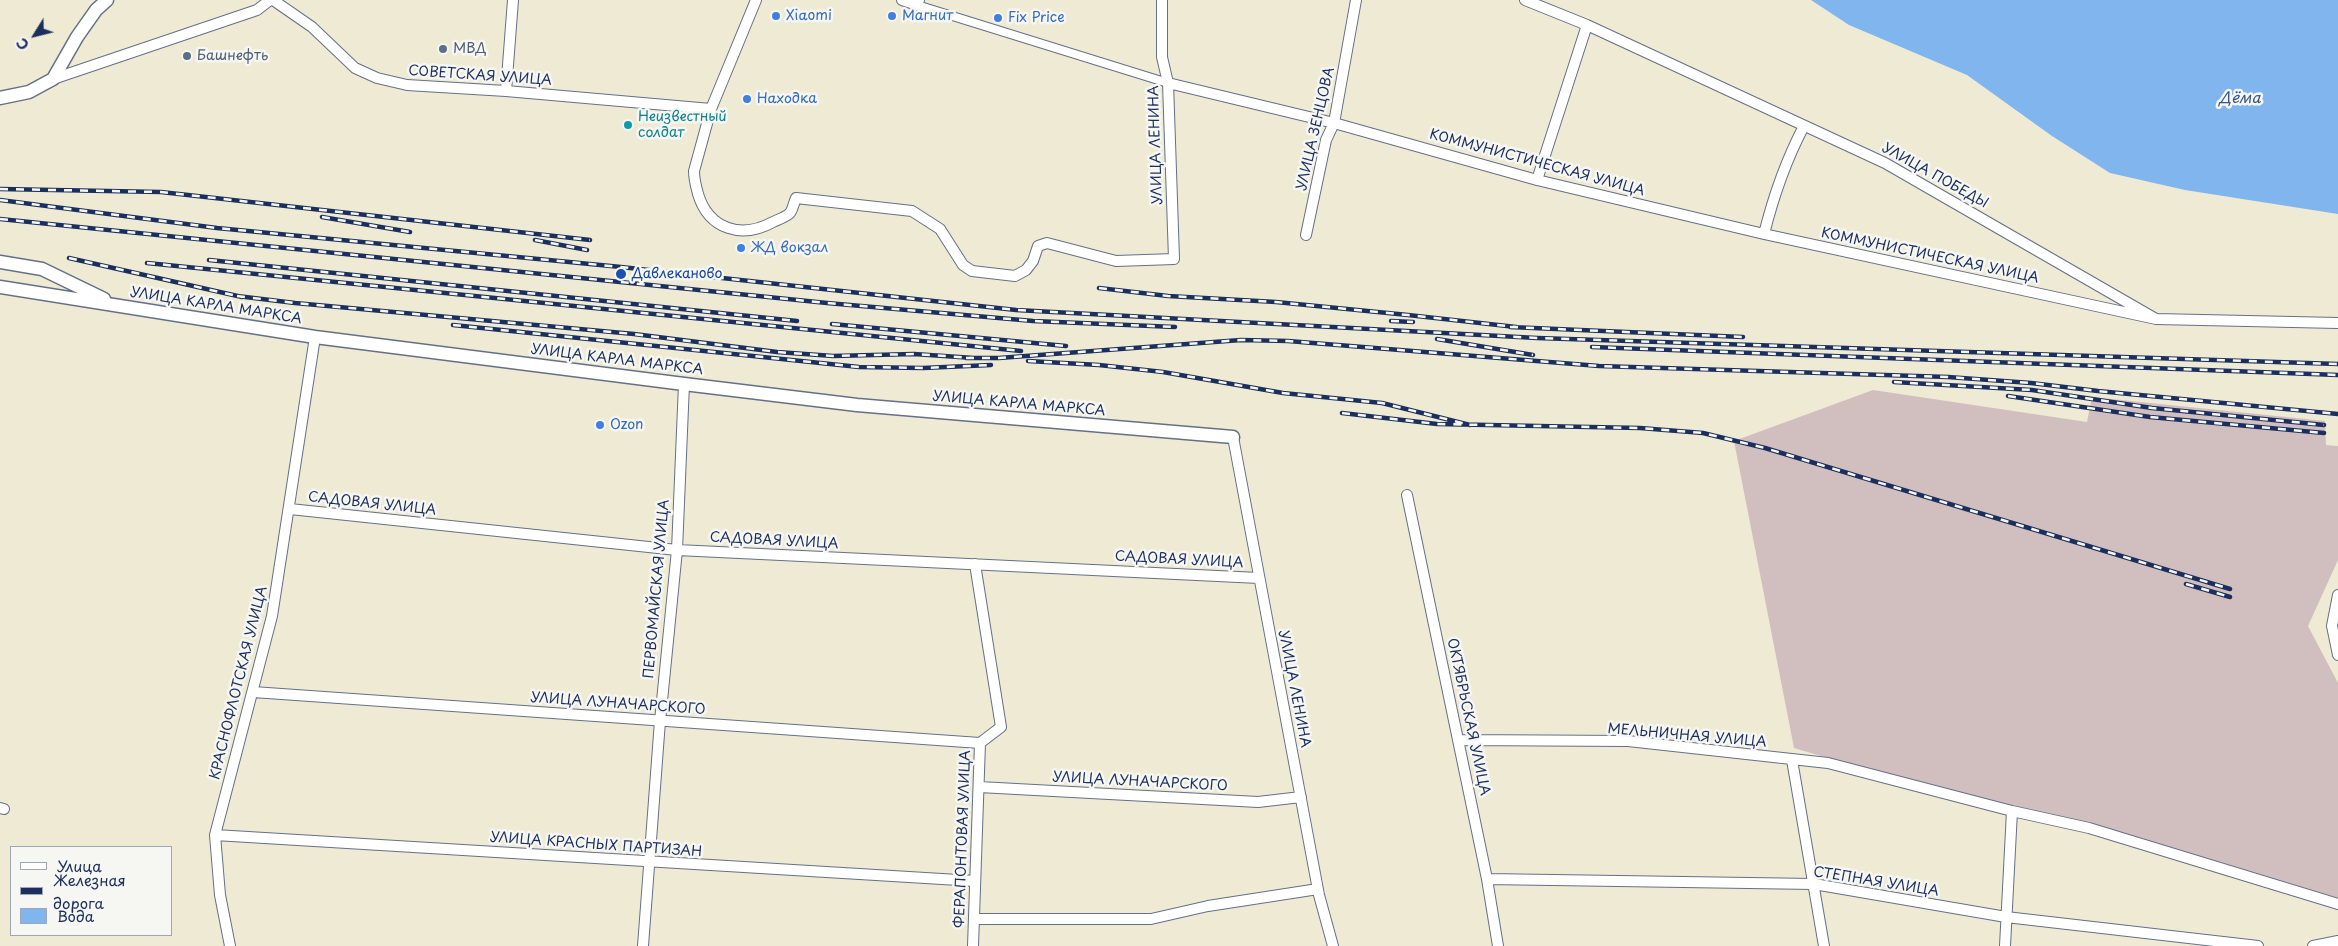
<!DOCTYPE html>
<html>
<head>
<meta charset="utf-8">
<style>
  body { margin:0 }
  #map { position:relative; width:2338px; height:946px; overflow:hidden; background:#eeead4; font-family:"Playpen Sans",sans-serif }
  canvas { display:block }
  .legend { position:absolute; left:10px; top:846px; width:162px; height:90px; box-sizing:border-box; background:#f6f6f2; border:1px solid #9ea6b7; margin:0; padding:6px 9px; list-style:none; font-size:15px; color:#1b2f5e }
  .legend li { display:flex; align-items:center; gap:10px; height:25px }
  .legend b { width:25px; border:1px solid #9ea6b7 }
  .north { position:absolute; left:10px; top:10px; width:50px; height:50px; -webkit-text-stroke:4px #f6f6f2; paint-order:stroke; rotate:234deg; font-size:14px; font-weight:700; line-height:20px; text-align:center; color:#1b2f5e }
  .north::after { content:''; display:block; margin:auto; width:18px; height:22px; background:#1b2f5e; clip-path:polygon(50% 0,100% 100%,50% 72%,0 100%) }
</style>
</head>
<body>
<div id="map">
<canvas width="2338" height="946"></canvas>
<ul class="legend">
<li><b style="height:6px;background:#fff"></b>Улица</li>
<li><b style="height:6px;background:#1b2f5e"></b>Железная дорога</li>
<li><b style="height:14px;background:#80b5ee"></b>Вода</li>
</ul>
<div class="north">С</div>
</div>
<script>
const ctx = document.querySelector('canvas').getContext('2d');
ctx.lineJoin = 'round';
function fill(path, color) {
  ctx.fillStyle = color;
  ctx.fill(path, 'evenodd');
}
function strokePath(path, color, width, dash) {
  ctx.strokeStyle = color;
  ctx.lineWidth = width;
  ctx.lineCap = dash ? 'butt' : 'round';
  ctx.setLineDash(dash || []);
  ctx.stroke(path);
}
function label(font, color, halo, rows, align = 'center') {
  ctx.font = font + ' "Playpen Sans",sans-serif';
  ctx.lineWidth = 5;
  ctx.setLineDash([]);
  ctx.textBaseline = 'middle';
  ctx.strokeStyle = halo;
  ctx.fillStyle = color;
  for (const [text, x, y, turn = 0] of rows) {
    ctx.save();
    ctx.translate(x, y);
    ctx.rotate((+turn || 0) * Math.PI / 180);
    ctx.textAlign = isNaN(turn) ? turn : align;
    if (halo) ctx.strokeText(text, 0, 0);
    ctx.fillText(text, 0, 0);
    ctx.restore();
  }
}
const industrial = new Path2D(`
  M1873,390L2087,422L2092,397L2325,421L2326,445L2338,446V560L2308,626L2338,683V901L1901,780L1794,748L1734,441Z`);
const water = new Path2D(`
  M1811,0H2338V214L2185,190L2110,173L2052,136L1967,75L1849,25Z`);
const pedestrian = new Path2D(`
  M917,5L1168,83`);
const minor = new Path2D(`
  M273,0L312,27L355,68L377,78L407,85L506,91L711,109
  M756,0L711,109L694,171C694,180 696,186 698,194C709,230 742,239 773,222C777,220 786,217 790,213C793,209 794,202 796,198L912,211L940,229L963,265L972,271L1015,276L1026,270L1033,261L1038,246L1047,243L1116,261L1174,259L1168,83L1162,57V0
  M902,0L917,5L919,0
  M1525,0L1587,25L1885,163L2156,319L2338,323
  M53,79L257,10L270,0
  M1168,83L1334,123L1537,180L1764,234L2156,319
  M506,91L513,0
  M1537,180L1587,25
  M1764,234C1774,194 1785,162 1804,126
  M1306,235L1326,140L1334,123L1356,0
  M1233,437L1319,895L1333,946
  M1407,495L1487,879L1498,946
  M290,509L677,550L1259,578
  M2338,595L2332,626L2338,655
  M253,692L980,743
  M1459,740L1628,741L1828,763L2012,811L2089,828L2338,904
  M1792,760L1824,946
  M979,787L1258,802L1301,797
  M0,808L4,809
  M215,835L975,881
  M1487,879L1814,884L2006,917L2258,946
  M974,919H1151L1208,906L1318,889
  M230,946L220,895L215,835L272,616L315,337
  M643,946L660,721L677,550L684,384
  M973,946L980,743L1001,727L975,564
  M2005,946L2012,811
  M2313,946L2338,941`);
const tertiary = new Path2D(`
  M0,98L29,92L53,79L77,37L96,10L107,0
  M0,262L42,269L104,299
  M0,287L315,337L684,384L857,405L1233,437`);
const rail = new Path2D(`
  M0,189L161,192L590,240
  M0,200L217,228L621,267L1016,310L1537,338L2338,364
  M322,217L410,232
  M0,219L827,303L1033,321L1175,327
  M535,240L587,250
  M69,258L242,297
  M209,260L797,321
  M147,263L1021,351
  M1099,288L1168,296L1276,302L1408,315L1516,327
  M237,296L295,303L634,334L777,352L833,356L914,354L974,358
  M1391,321L1413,322
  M832,324L1066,346
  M453,325L859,367L923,368L991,365
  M1510,327L1743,337
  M1437,339L1533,355
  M1592,347L2338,375
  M966,358H999L1241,340L1288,341L1599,366L1948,377L2031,383L2098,391L2338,414
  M1028,361L1099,365L1163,372L1283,393L1382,403L1470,425
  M1894,382L2032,390L2152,408L2324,425
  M2008,396L2150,417L2324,433
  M1342,413L1437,424L1640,428L1703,433L1765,448L2230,589
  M2186,584L2230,597`);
const markers = [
  [776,16,5,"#3f7fe0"],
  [892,16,5,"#3f7fe0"],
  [998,18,5,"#3f7fe0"],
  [443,49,5,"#5c6f8a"],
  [187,56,5,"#5c6f8a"],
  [747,99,5,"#3f7fe0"],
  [628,125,5,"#0f9aa8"],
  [741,248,5,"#3f7fe0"],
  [621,274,6,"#1a4fb4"],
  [600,425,5,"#3f7fe0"]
];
const shopNames = [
  ["Xiaomi",786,16],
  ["Магнит",902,16],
  ["Fix Price",1008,18],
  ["Находка",757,99],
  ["ЖД вокзал",751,248],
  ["Ozon",610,425]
];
const serviceNames = [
  ["МВД",453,49],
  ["Башнефть",197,56]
];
const streetNames = [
  ["СОВЕТСКАЯ УЛИЦА",480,76,4],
  ["УЛИЦА ЗЕНЦОВА",1316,129,-77],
  ["УЛИЦА ЛЕНИНА",1156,145,-92],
  ["КОММУНИСТИЧЕСКАЯ УЛИЦА",1537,163,15],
  ["УЛИЦА ПОБЕДЫ",1935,176,29],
  ["КОММУНИСТИЧЕСКАЯ УЛИЦА",1930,256,12],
  ["УЛИЦА КАРЛА МАРКСА",216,306,9],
  ["УЛИЦА КАРЛА МАРКСА",617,360,7],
  ["УЛИЦА КАРЛА МАРКСА",1019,404,5],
  ["САДОВАЯ УЛИЦА",372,504,6],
  ["САДОВАЯ УЛИЦА",774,541,3],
  ["САДОВАЯ УЛИЦА",1179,560,3],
  ["ПЕРВОМАЙСКАЯ УЛИЦА",657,589,-85],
  ["КРАСНОФЛОТСКАЯ УЛИЦА",239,683,-76],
  ["УЛИЦА ЛЕНИНА",1294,689,79],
  ["УЛИЦА ЛУНАЧАРСКОГО",618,704,4],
  ["ОКТЯБРЬСКАЯ УЛИЦА",1468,717,78],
  ["МЕЛЬНИЧНАЯ УЛИЦА",1687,736,5],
  ["УЛИЦА ЛУНАЧАРСКОГО",1140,782,3],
  ["ФЕРАПОНТОВАЯ УЛИЦА",963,839,-88],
  ["УЛИЦА КРАСНЫХ ПАРТИЗАН",596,845,4],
  ["СТЕПНАЯ УЛИЦА",1876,882,9]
];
const cultureNames = [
  ["Неизвестный",638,117],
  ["солдат",638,133]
];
const transitNames = [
  ["Давлеканово",632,274]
];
const waterNames = [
  ["Дёма",2240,99]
];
fill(industrial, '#d1bfbf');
fill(water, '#80b5ee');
strokePath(pedestrian, '#657087', 10);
strokePath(minor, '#657087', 12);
strokePath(tertiary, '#657087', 15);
strokePath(pedestrian, '#fff', 8);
strokePath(minor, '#fff', 10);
strokePath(tertiary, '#fff', 12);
strokePath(rail, '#1b2f5e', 4.5);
strokePath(rail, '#f6f6f2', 2.5, [8]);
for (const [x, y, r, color] of markers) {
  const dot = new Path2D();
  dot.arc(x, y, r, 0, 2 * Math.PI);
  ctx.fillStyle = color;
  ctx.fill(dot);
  strokePath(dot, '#f6f6f2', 2);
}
label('14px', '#366cbe', '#f6f6f2', shopNames, 'left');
label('14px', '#4e5e75', '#f6f6f2', serviceNames, 'left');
label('14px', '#1b2f5e', '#f6f6f2', streetNames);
label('14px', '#0d838f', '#f6f6f2', cultureNames, 'left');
label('14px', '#164399', '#f6f6f2', transitNames, 'left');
label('italic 15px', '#395789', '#f6f6f2', waterNames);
</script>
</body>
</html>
